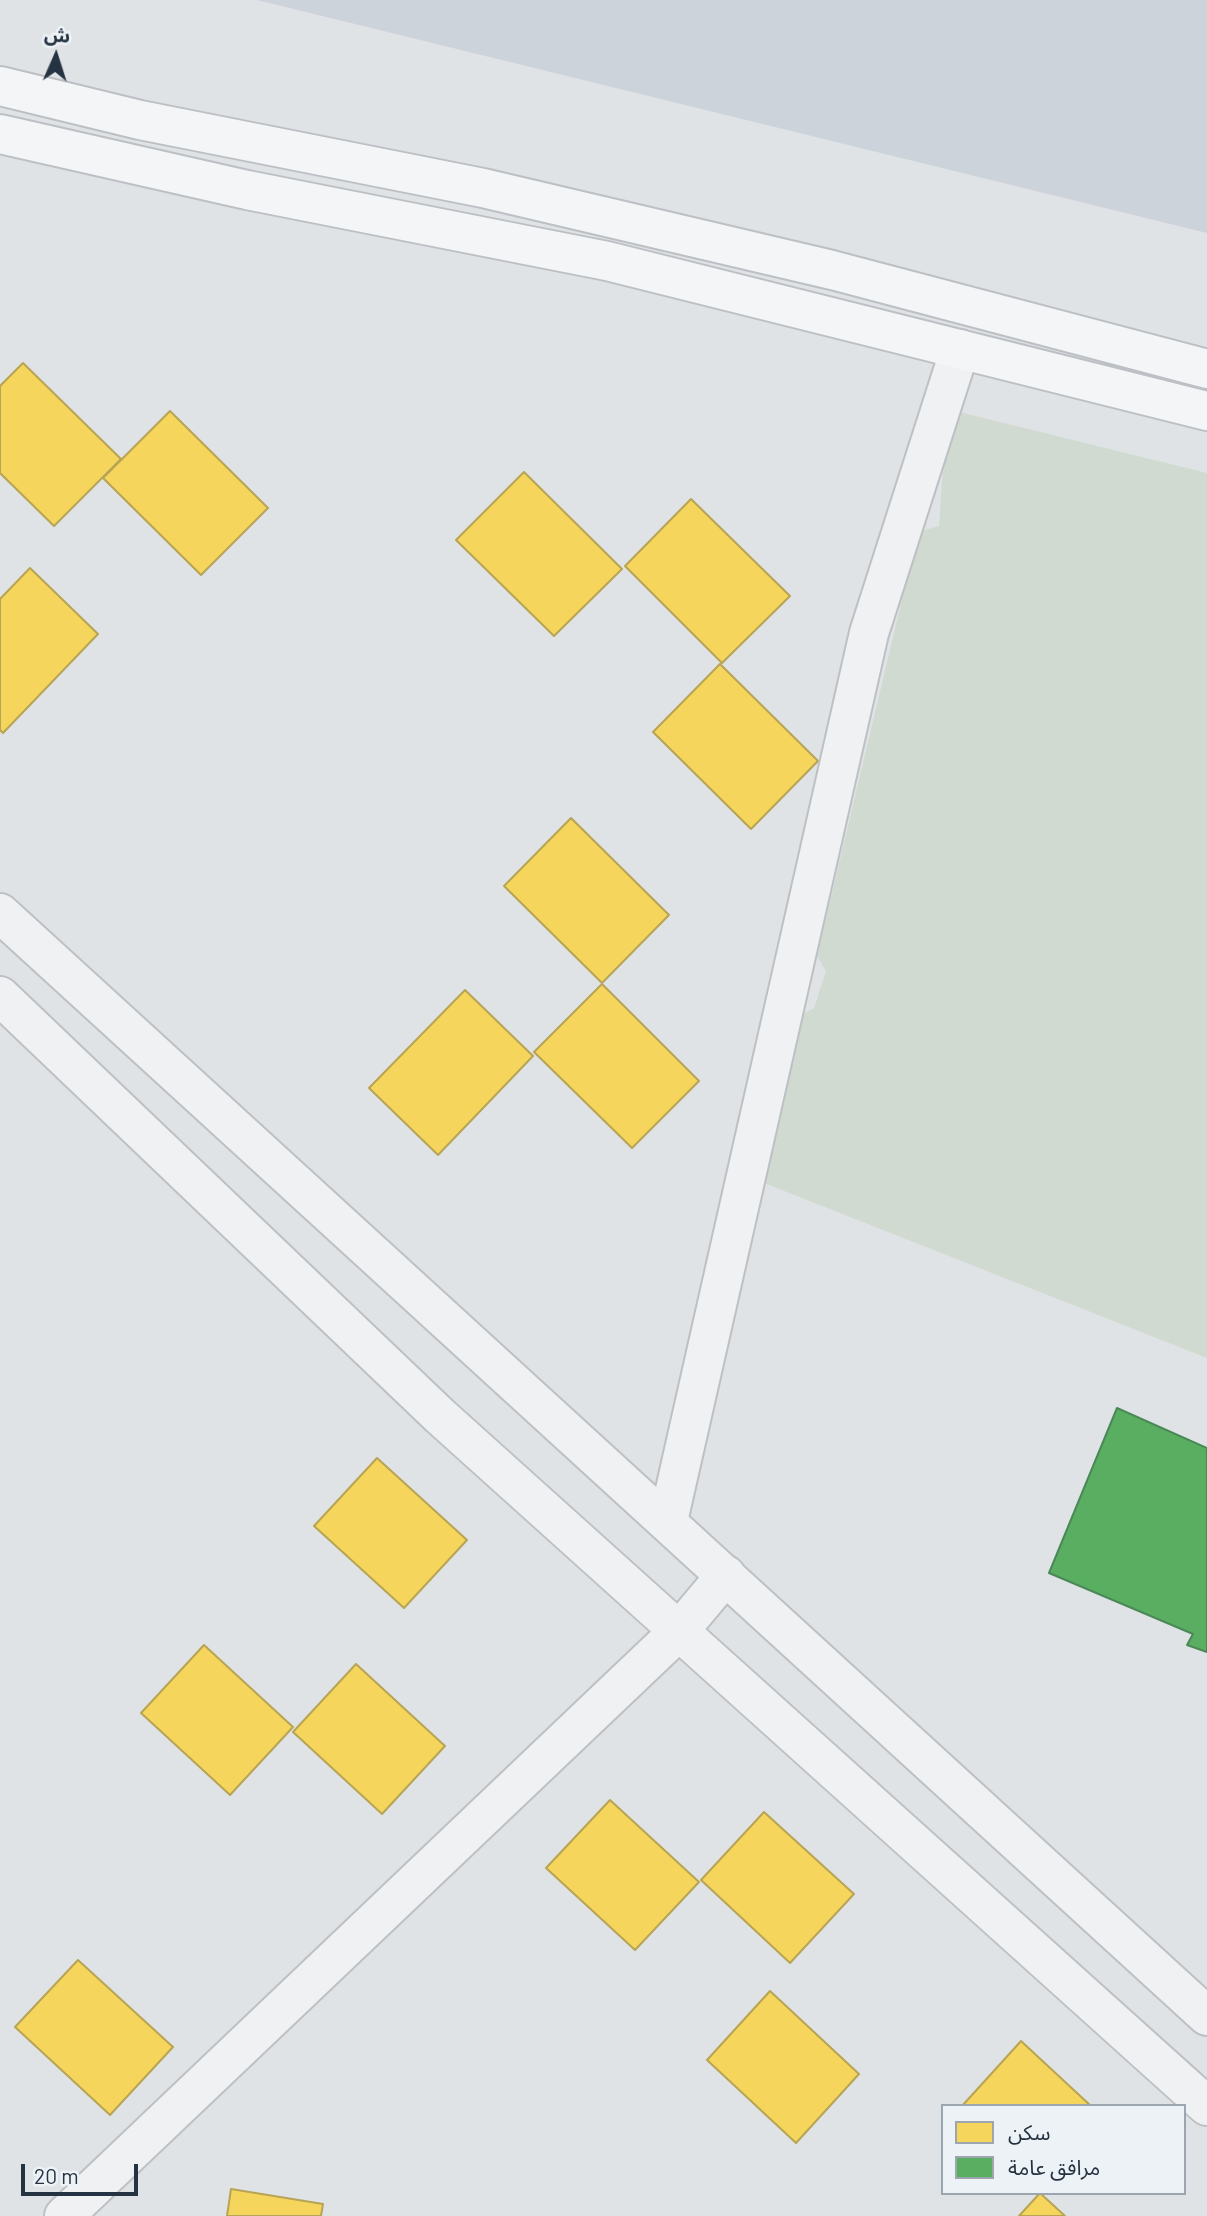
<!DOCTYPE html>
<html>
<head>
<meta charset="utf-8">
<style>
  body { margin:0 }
  #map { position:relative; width:1207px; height:2216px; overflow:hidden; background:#e0e3e6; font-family:Barlow,"Noto Sans Arabic",sans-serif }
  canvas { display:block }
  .legend { position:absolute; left:941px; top:2104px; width:245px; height:91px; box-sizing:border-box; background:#edf2f6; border:2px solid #9da5ae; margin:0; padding:9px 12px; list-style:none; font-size:21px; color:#253241 }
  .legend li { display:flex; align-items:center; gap:14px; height:35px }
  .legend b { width:35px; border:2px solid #9da5ae }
  .north { position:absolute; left:21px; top:21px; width:70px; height:70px; -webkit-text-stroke:5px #edf2f6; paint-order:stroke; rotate:3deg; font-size:19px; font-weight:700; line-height:28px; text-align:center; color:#253241 }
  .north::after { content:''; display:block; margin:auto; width:24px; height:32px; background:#253241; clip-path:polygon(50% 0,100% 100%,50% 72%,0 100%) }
  .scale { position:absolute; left:21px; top:2164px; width:117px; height:32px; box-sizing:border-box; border:4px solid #253241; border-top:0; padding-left:9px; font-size:21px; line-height:24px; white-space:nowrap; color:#253241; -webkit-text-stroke:5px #edf2f6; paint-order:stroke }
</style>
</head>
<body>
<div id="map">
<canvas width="1207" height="2216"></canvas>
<ul class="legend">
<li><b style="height:19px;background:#f6d55c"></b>سكن</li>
<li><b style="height:19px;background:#5aae61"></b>مرافق عامة</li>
</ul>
<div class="north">ش</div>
<div class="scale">20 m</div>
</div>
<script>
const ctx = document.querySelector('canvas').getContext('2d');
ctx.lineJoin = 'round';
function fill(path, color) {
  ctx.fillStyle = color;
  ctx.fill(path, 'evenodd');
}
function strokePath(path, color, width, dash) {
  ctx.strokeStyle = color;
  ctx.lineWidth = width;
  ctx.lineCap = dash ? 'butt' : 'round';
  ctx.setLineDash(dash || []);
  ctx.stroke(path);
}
const built = new Path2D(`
  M257,0H1207V233Z`);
const green = new Path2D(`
  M947,409L1207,473V1358L764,1183L801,1015L814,1008L826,971L817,956L918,532L939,526Z`);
const homes = new Path2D(`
  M23,363L121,459L54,526L0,473V386Z
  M170,411L268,508L201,575L103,478Z
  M524,472L622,569L554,636L456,540Z
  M691,499L790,596L722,663L625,566Z
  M30,568L98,634L3,733L0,730V599Z
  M720,664L818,761L751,829L653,732Z
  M571,818L669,915L602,983L504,886Z
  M602,984L699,1081L632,1148L534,1052Z
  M465,990L533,1056L438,1155L369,1088Z
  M377,1458L467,1540L404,1608L314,1526Z
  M204,1645L293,1727L230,1795L141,1713Z
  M356,1664L445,1746L382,1814L293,1732Z
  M610,1800L699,1882L635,1950L546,1868Z
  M764,1812L854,1894L790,1963L701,1880Z
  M78,1960L173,2047L110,2115L15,2027Z
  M770,1991L859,2074L796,2143L707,2060Z
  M1021,2041L1091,2106H962Z
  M231,2189L323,2204L321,2216H227Z
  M1040,2193L1065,2216H1019Z`);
const public = new Path2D(`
  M1117,1408L1207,1448V1652L1187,1645L1193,1634L1049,1573Z`);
const minor = new Path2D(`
  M668,1521L869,633L960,349
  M64,2216L679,1631L726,1575`);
const tertiary = new Path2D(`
  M0,913L1207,2016
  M0,996L440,1416L1207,2106`);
const primary = new Path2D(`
  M0,86L140,120L483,188L832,270L1207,369
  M0,134L247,190L607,261L1207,411`);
fill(built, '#cdd3da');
fill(green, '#d1dad0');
fill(homes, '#f6d55c');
strokePath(homes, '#b7a454', 2);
fill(public, '#5aae61');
strokePath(public, '#4a8957', 2);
strokePath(minor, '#bec1c4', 42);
strokePath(tertiary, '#bec1c4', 42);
strokePath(primary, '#bcc0c4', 42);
strokePath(minor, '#eff1f3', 38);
strokePath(tertiary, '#eff1f3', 38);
strokePath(primary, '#f4f5f6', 38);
</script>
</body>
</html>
